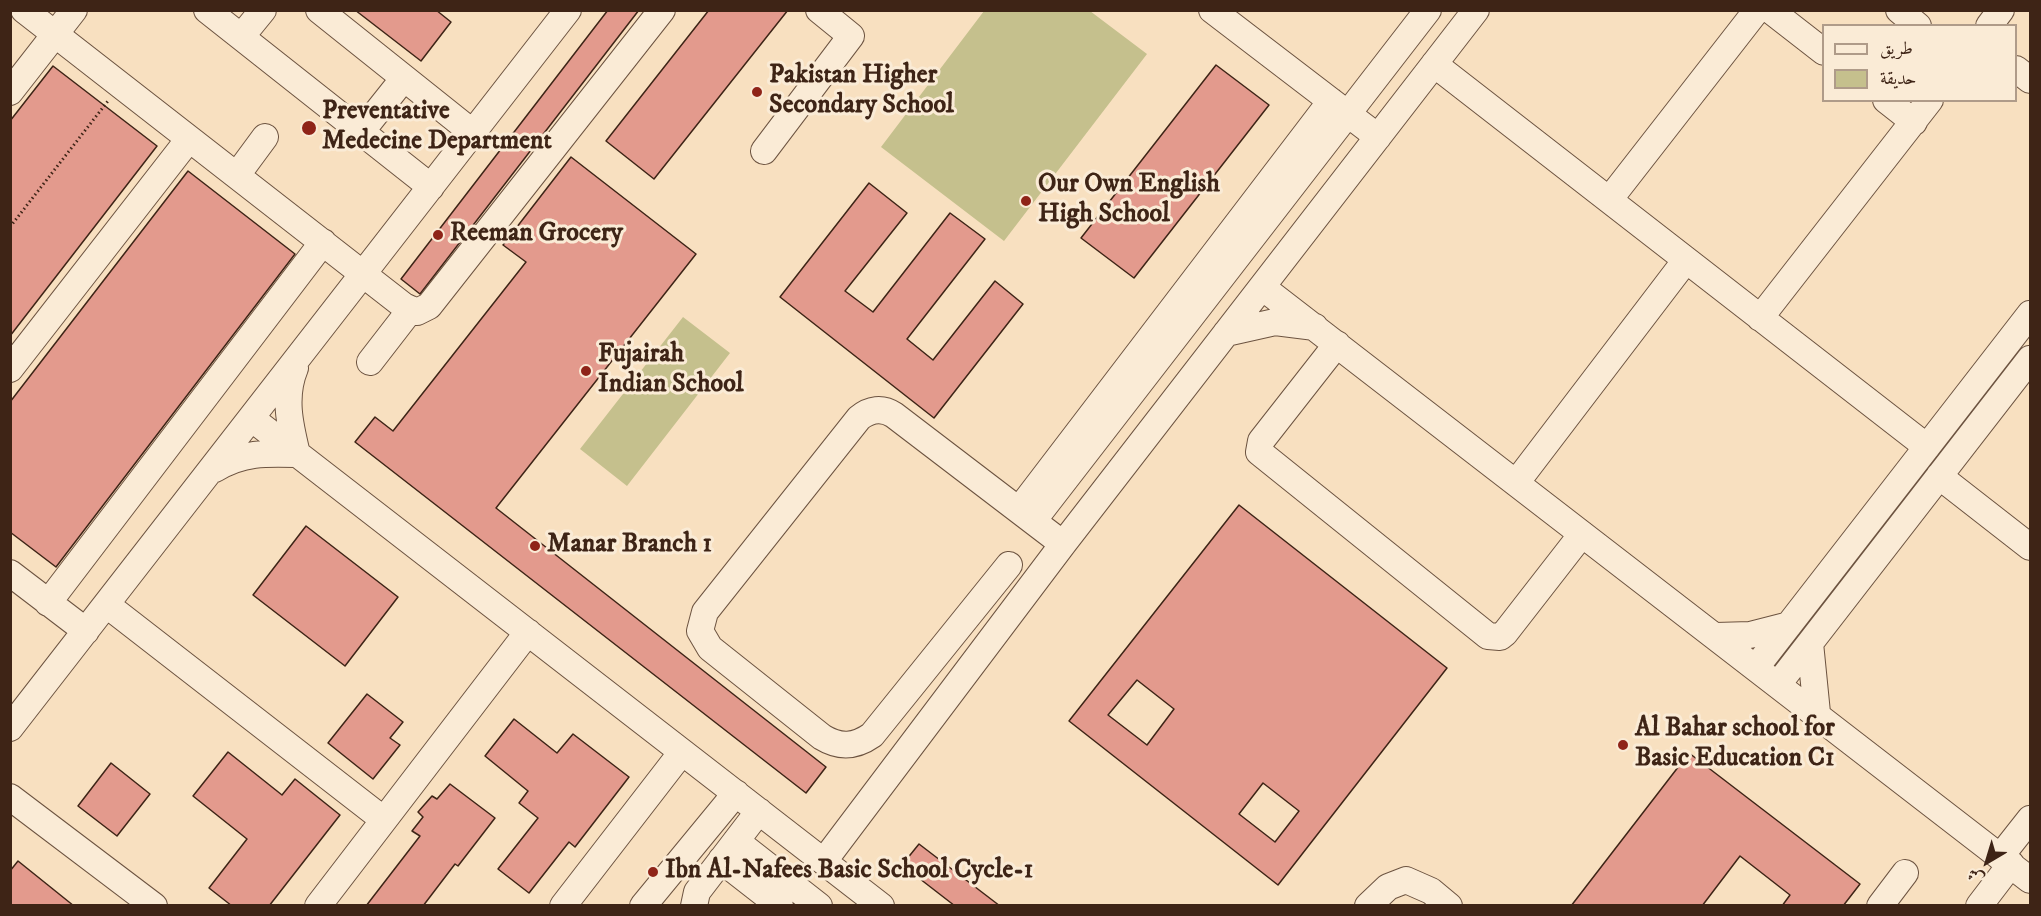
<!DOCTYPE html>
<html>
<head>
<meta charset="utf-8">
<style>
  body { margin:0 }
  #map { position:relative; width:2041px; height:916px; overflow:hidden; background:#f8e0c0; font-family:"IM FELL DW Pica",Amiri,serif }
  canvas { display:block }
  .frame { position:absolute; inset:0; border:12px solid #3e2416; pointer-events:none }
  .legend { position:absolute; left:1822px; top:24px; width:195px; height:78px; box-sizing:border-box; background:#faebd6; border:2px solid #af9b89; margin:0; padding:8px 10px; list-style:none; font-size:18px; color:#3e2416 }
  .legend li { display:flex; align-items:center; gap:12px; height:30px }
  .legend b { width:30px; border:2px solid #af9b89 }
  .north { position:absolute; left:1957px; top:832px; width:60px; height:60px; -webkit-text-stroke:4px #faebd6; paint-order:stroke; rotate:218deg; font-size:16px; font-weight:700; line-height:24px; text-align:center; color:#3e2416 }
  .north::after { content:''; display:block; margin:auto; width:21px; height:27px; background:#3e2416; clip-path:polygon(50% 0,100% 100%,50% 72%,0 100%) }
</style>
</head>
<body>
<div id="map">
<canvas width="2041" height="916"></canvas>
<div class="frame"></div>
<ul class="legend">
<li><b style="height:8px;background:#faebd6"></b>طريق</li>
<li><b style="height:16px;background:#c5c08d"></b>حديقة</li>
</ul>
<div class="north">ش</div>
</div>
<script>
const ctx = document.querySelector('canvas').getContext('2d');
ctx.lineJoin = 'round';
function fill(path, color) {
  ctx.fillStyle = color;
  ctx.fill(path, 'evenodd');
}
function strokePath(path, color, width, dash) {
  ctx.strokeStyle = color;
  ctx.lineWidth = width;
  ctx.lineCap = dash ? 'butt' : 'round';
  ctx.setLineDash(dash || []);
  ctx.stroke(path);
}
function label(font, color, halo, rows, align = 'center') {
  ctx.font = font + ' "IM FELL DW Pica",serif';
  ctx.lineWidth = 6;
  ctx.setLineDash([]);
  ctx.textBaseline = 'middle';
  ctx.strokeStyle = halo;
  ctx.fillStyle = color;
  for (const [text, x, y, turn = 0] of rows) {
    ctx.save();
    ctx.translate(x, y);
    ctx.rotate((+turn || 0) * Math.PI / 180);
    ctx.textAlign = isNaN(turn) ? turn : align;
    if (halo) ctx.strokeText(text, 0, 0);
    ctx.fillText(text, 0, 0);
    ctx.restore();
  }
}
const green = new Path2D(`
  M984,11H1090L1147,54L1004,241L881,147Z
  M683,317L730,353L627,486L580,449Z`);
const building = new Path2D(`
  M355,10H436L451,22L421,61Z
  M608,10H639L420,294L401,279Z
  M709,10H788L654,179L606,141Z
  M1216,65L1269,105L1134,278L1081,238Z
  M53,66L157,146L10,336V121Z
  M571,157L696,254L496,508L826,767L806,793L355,442L375,417L393,431L526,262L503,245Z
  M188,171L295,254L56,567L10,532V402Z
  M869,183L907,213L845,291L873,312L950,213L985,239L907,339L933,360L995,281L1023,304L934,418L780,297Z
  M1239,505L1447,668L1278,885L1069,721ZM1137,680L1174,709L1147,745L1108,715ZM1263,783L1299,811L1275,842L1239,814Z
  M306,526L398,597L345,666L253,595Z
  M367,694L403,722L390,738L400,745L373,779L328,743Z
  M514,719L557,753L573,734L629,777L575,847L569,842L529,893L498,869L538,818L519,803L528,791L485,756Z
  M228,752L282,795L295,779L340,815L269,906H232L209,888L247,839L193,796Z
  M1689,753L1860,884L1843,906H1782L1790,895L1740,856L1702,906H1571Z
  M111,763L150,794L117,836L78,806Z
  M450,784L495,818L458,866L455,864L423,906H366L420,836L412,831L423,817L418,812L432,796L437,799Z
  M919,844L1000,906H955L902,865Z
  M18,861L74,906H10V871Z`);
const path = new Path2D(`
  M10,227L108,101`);
const minor = new Path2D(`
  M24,10L404,306L417,312L429,306L662,10
  M207,10L431,187
  M319,10L473,133
  M1212,10L1378,137
  M1770,10L1824,52
  M1899,10L1918,26
  M1989,26L2001,10
  M241,37L263,10
  M1434,64L1927,447
  M2016,69L2030,80
  M10,92L74,10
  M1886,100L1914,122
  M361,132L404,78
  M764,151L851,36L819,10
  M237,175L265,137
  M1609,200L1757,10
  M1262,287L2030,880
  M1760,318L1930,100
  M1226,333L1275,322L1315,327
  M1337,344L1261,441L1259,452L1488,636L1500,637L1505,633L1582,534
  M370,362L411,309
  M10,369L189,139
  M251,418L881,906
  M215,469C242,452 267,453 297,454C290,425 283,397 295,368
  M1939,476L2030,547
  M1516,483L1686,260
  M1019,510L1331,101
  M1033,521L1428,10
  M1009,565L872,735C855,747 840,748 822,737L710,648L700,631L705,612L859,418C870,409 882,407 894,415L1063,544
  M10,573L86,631
  M48,603L323,242
  M107,605L384,820
  M1716,636L1750,635L1789,625
  M1810,643L1817,713
  M1757,666L2030,314
  M1779,683L2030,359
  M10,728L568,10
  M10,797L154,906
  M736,841L819,906
  M2000,857L2030,819
  M721,860L780,906
  M824,861L1063,544L1476,10
  M318,906L528,632
  M563,906L682,752
  M643,906L736,793
  M694,906L697,892L759,811
  M1368,906L1388,887L1406,880L1431,891L1449,906
  M1880,906L1905,873
  M1979,906L2011,864`);
const markers = [
  [757,92,6,"#8f2418"],
  [309,128,8,"#8f2418"],
  [1026,201,6,"#8f2418"],
  [438,235,6,"#8f2418"],
  [586,371,6,"#8f2418"],
  [535,546,6,"#8f2418"],
  [1623,745,6,"#8f2418"],
  [653,872,6,"#8f2418"]
];
const poiNames = [
  ["Pakistan Higher",769,77],
  ["Secondary School",769,107],
  ["Preventative",322,113],
  ["Medecine Department",322,143],
  ["Our Own English",1038,186],
  ["High School",1038,216],
  ["Reeman Grocery",450,235],
  ["Fujairah",598,356],
  ["Indian School",598,386],
  ["Manar Branch 1",547,546],
  ["Al Bahar school for",1635,730],
  ["Basic Education C1",1635,760],
  ["Ibn Al-Nafees Basic School Cycle-1",665,872]
];
fill(green, '#c5c08d');
fill(building, '#e39a8d');
strokePath(building, '#3e2416', 1.5);
strokePath(minor, '#6c5340', 28);
strokePath(path, '#3e2416', 3, [1.5, 3]);
strokePath(minor, '#faebd6', 26);
for (const [x, y, r, color] of markers) {
  const dot = new Path2D();
  dot.arc(x, y, r, 0, 2 * Math.PI);
  ctx.fillStyle = color;
  ctx.fill(dot);
  strokePath(dot, '#faebd6', 2);
}
label('bold 26px', '#3e2416', '#faebd6', poiNames, 'left');
</script>
</body>
</html>
